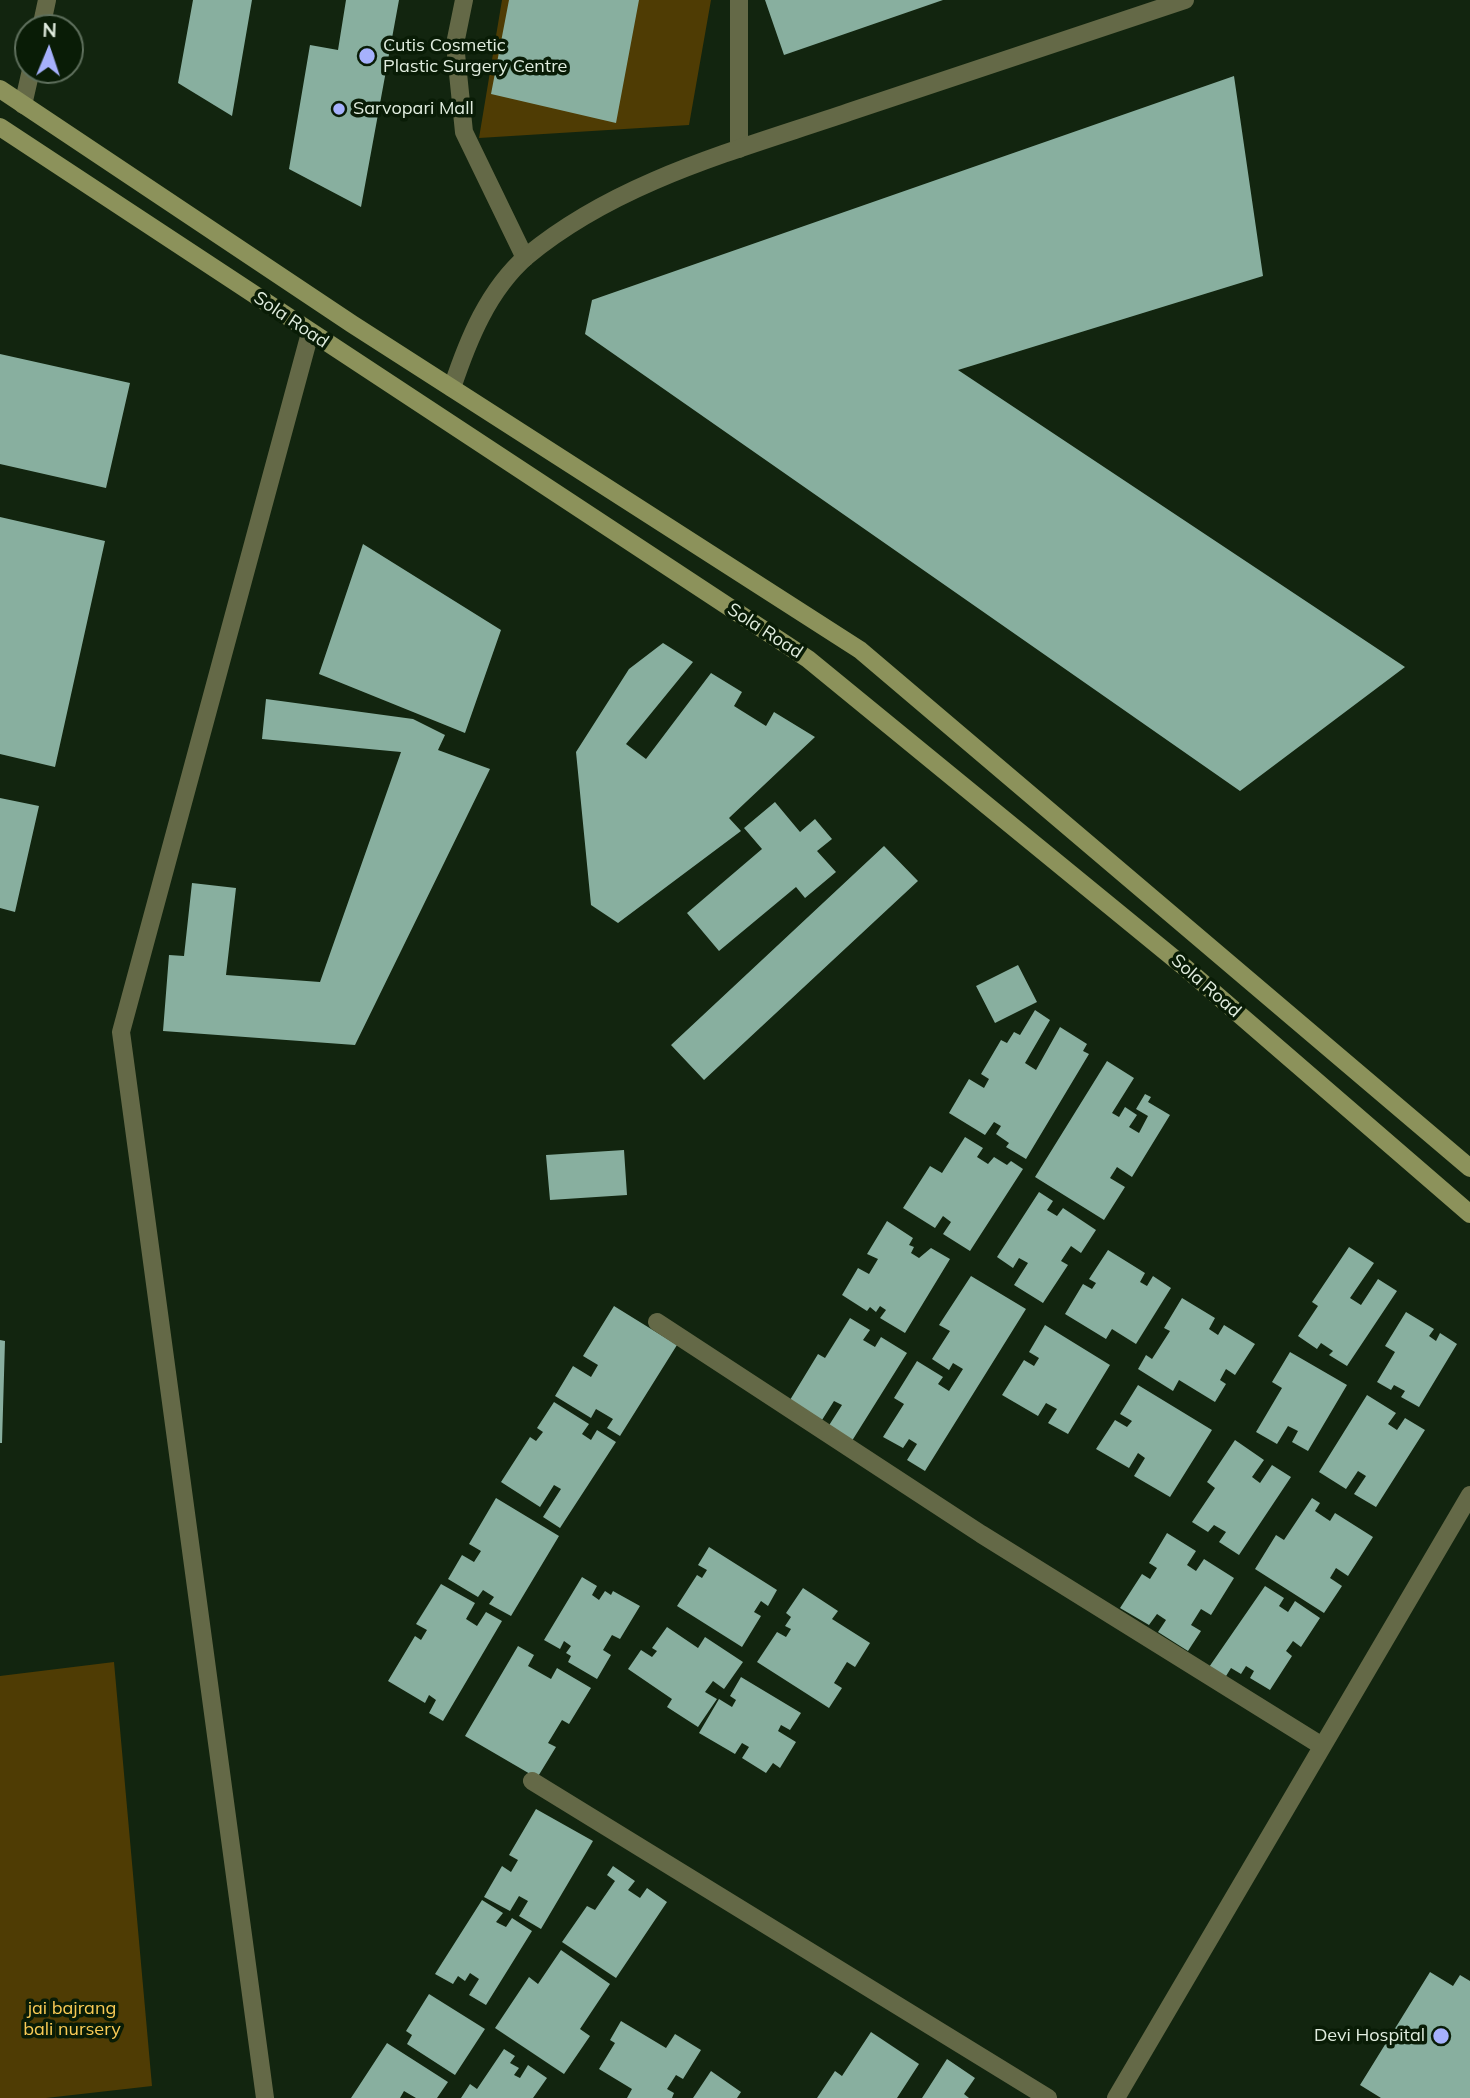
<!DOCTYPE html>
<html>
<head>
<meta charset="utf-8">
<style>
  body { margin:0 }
  #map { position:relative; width:1470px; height:2098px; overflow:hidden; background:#12250f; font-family:Mulish,sans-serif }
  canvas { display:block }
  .north { position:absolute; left:14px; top:14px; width:70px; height:70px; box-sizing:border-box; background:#091c06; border:2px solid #5f705d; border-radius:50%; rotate:2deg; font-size:19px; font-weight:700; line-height:28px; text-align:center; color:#e1eddf }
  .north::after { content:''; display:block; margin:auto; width:24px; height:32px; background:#a6b1fc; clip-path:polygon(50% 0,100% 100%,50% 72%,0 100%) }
</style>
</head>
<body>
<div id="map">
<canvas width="1470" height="2098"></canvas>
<div class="north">N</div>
</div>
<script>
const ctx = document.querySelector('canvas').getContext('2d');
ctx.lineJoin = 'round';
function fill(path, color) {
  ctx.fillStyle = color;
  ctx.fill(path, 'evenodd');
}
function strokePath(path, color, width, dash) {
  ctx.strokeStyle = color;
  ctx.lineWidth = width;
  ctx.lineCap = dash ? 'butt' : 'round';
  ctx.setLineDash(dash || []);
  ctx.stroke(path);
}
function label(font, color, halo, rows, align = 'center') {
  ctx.font = font + ' Mulish,sans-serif';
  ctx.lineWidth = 7;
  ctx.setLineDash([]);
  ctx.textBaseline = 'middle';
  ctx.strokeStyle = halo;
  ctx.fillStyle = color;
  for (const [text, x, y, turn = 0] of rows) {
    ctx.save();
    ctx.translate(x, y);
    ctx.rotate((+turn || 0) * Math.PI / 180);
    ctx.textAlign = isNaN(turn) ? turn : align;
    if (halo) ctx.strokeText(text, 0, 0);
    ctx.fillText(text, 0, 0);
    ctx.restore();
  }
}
const green = new Path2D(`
  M502,0H711L689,125L479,138Z
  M114,1662L152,2086L46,2098H0V1676Z`);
const building = new Path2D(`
  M193,0H252L232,116L178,83Z
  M346,0H399L361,207L289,169L310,45L338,50Z
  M509,0H639L616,123L491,94Z
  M765,0H943L784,55Z
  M1234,76L1263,276L958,370L1405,667L1240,791L585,334L592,300Z
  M0,354L130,383L106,488L0,464Z
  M0,517L105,541L55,767L0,754Z
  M363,544L501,630L465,733L319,674Z
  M663,643L693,662L626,744L646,759L711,673L742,692L734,706L766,726L774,712L815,737L729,818L741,831L618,923L591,905L576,752L629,669Z
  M266,699L413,719L445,735L438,750L490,769L355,1045L163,1031L169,955L184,956L192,883L236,888L226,975L320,982L401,752L262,739Z
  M0,798L39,806L15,912L0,908Z
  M775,802L800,832L815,819L832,839L817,851L836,872L805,898L796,887L719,951L687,913L762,849L744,828Z
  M884,846L918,881L704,1080L671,1045Z
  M1018,965L1037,1002L995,1023L976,986Z
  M1035,1010L1050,1020L1025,1063L1036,1070L1060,1027L1087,1044L1083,1051L1089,1054L1026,1159L1006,1147L1009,1143L996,1134L1001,1126L994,1122L985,1135L949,1113L969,1079L984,1088L989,1079L981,1074L1001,1040L1007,1043L1014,1032L1020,1035Z
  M1107,1061L1134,1078L1112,1113L1119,1117L1125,1107L1137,1115L1129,1127L1139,1133L1148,1116L1136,1109L1145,1094L1151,1097L1148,1102L1170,1115L1132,1177L1117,1167L1110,1178L1125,1187L1104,1220L1035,1177Z
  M965,1137L983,1148L977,1157L988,1164L994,1157L1007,1165L1011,1161L1023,1169L970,1251L943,1234L951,1222L943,1216L935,1228L903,1208L930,1166L942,1173Z
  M624,1150L627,1195L550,1200L546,1155Z
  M1039,1192L1053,1201L1047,1210L1057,1216L1063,1208L1096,1230L1081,1253L1071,1246L1061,1261L1068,1265L1043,1303L1014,1285L1028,1263L1019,1258L1013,1268L997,1257Z
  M887,1221L913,1238L909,1245L914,1247L911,1253L919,1258L931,1248L950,1259L905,1333L880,1318L886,1310L880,1306L876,1312L870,1307L867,1311L842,1295L858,1268L869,1274L878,1259L867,1254Z
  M1349,1247L1374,1263L1350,1298L1361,1305L1378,1279L1397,1291L1347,1366L1329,1355L1333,1351L1321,1343L1317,1349L1298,1336L1318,1306L1312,1302Z
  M1108,1250L1145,1273L1140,1282L1147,1286L1153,1276L1171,1288L1136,1344L1112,1329L1106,1339L1065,1314L1083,1284L1092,1289L1096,1283L1089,1279Z
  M971,1276L1026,1309L925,1471L907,1460L917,1444L909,1439L903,1448L883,1437L904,1404L894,1398L917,1361L943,1377L938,1384L949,1391L963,1369L953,1363L949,1370L932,1359L950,1331L939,1325Z
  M1182,1298L1215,1318L1209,1329L1218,1335L1224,1325L1255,1344L1235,1375L1226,1369L1220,1380L1226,1384L1215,1402L1179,1380L1173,1391L1138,1369L1146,1355L1152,1359L1170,1331L1164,1328Z
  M614,1306L677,1345L620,1436L607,1428L613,1419L596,1409L591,1418L555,1396L573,1366L591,1377L598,1365L583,1356Z
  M1406,1312L1434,1329L1429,1336L1436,1341L1440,1333L1457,1344L1419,1407L1401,1397L1405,1391L1394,1385L1391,1390L1377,1382L1395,1352L1385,1346Z
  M850,1318L870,1330L863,1340L875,1347L881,1337L907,1353L850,1444L826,1430L842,1405L834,1401L822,1420L790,1400L818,1354L825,1358Z
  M1045,1325L1110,1365L1068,1434L1048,1423L1057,1409L1046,1403L1038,1416L1002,1395L1024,1360L1034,1366L1039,1358L1029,1352Z
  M0,1340L5,1341L2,1443H0Z
  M1290,1352L1347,1385L1308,1451L1292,1442L1298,1431L1288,1426L1277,1444L1256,1432L1282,1388L1272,1382Z
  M1138,1385L1212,1430L1170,1497L1134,1476L1145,1458L1138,1453L1129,1468L1096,1449L1115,1420L1127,1427L1132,1421L1120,1414Z
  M1367,1395L1396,1413L1388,1424L1397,1430L1405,1418L1425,1430L1376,1507L1354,1494L1366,1476L1358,1471L1346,1489L1319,1472Z
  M554,1402L589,1424L582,1434L591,1440L597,1430L616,1442L560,1528L543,1517L561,1489L554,1485L540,1507L501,1482L530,1437L536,1441L543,1432L537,1428Z
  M1235,1440L1264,1460L1252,1477L1260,1483L1272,1465L1291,1477L1239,1555L1219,1542L1226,1532L1214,1525L1208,1532L1192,1522L1215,1488L1207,1482Z
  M496,1498L559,1536L511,1616L489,1604L494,1597L483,1590L478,1597L448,1579L462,1555L474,1562L481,1551L469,1544Z
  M1312,1498L1320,1503L1315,1511L1330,1521L1335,1513L1373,1537L1348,1576L1336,1568L1330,1578L1342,1586L1324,1613L1255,1569L1276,1535L1284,1540Z
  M1167,1533L1196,1551L1187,1565L1196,1571L1204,1559L1234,1578L1211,1615L1201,1609L1191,1625L1201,1631L1188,1651L1158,1632L1166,1620L1157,1614L1149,1625L1120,1608L1142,1574L1150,1579L1157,1568L1149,1563Z
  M709,1547L777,1590L768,1606L761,1601L754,1612L761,1616L742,1647L677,1606L697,1575L702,1578L707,1570L698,1565Z
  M582,1577L597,1586L592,1595L599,1600L605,1591L611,1595L613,1591L640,1606L620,1639L612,1635L603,1650L611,1655L597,1679L568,1662L571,1656L566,1653L571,1646L564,1641L560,1649L544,1640Z
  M441,1584L475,1603L466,1619L477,1626L486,1612L502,1621L443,1721L429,1713L436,1700L429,1695L425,1703L388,1681L415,1636L421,1640L427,1630L416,1624Z
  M1265,1586L1284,1598L1279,1606L1288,1612L1295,1601L1320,1618L1301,1647L1293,1641L1286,1651L1292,1656L1270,1690L1250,1678L1254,1671L1246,1666L1241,1674L1231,1668L1223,1681L1207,1670Z
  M803,1588L838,1611L832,1619L870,1643L855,1667L847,1662L834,1683L842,1688L829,1708L757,1662L777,1632L786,1637L791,1629L785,1626L791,1617L786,1613Z
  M667,1627L698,1648L705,1637L743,1662L724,1689L713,1681L705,1692L717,1699L698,1727L667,1707L672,1699L628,1669L641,1650L652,1657L657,1651L652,1648Z
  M518,1646L534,1655L528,1666L551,1679L557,1668L591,1688L569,1724L562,1720L548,1743L556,1747L537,1778L465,1736Z
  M741,1677L801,1713L790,1730L781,1725L778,1731L796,1742L780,1768L773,1763L766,1773L742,1758L749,1747L742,1743L735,1754L699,1733L719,1699L732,1707L736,1700L730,1696Z
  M536,1809L593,1841L541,1929L519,1916L528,1901L519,1896L510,1911L484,1897L502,1866L511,1872L518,1860L509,1855Z
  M613,1866L635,1881L628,1890L640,1898L647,1888L667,1902L616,1978L562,1942L587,1906L595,1910L615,1881L607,1875Z
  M482,1900L503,1913L496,1922L506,1927L512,1918L532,1931L486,2005L469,1995L479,1979L470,1973L465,1981L458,1976L453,1984L435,1974Z
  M561,1950L610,1984L580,2029L590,2036L564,2074L495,2028L529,1977L538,1984Z
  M1430,1972L1453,1986L1460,1975L1470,1981V2098H1381L1360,2085Z
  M429,1994L485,2029L455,2075L407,2044L412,2035L406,2031Z
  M621,2021L666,2048L675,2034L701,2050L683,2079L676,2075L667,2089L674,2093L672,2098H627L632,2089L599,2069L615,2043L610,2040Z
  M871,2032L919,2064L897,2098H817L835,2071L842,2076Z
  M387,2043L448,2082L437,2098H416L404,2091L400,2098H351Z
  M504,2049L515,2056L510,2063L519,2068L514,2075L520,2078L528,2065L547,2078L533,2098H461L470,2084L477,2089Z
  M947,2059L975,2078L964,2094L969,2098H922Z
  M711,2071L741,2092L737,2098H693Z`);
const service = new Path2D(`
  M464,0L455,44L464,132L525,258
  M739,0V149
  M41,28L47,0
  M23,105L31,70`);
const minor = new Path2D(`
  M452,388C468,340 488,290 527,256C619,180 738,150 849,112C961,75 1073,37 1185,0
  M657,1322L981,1534L1322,1746
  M532,1781L1048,2098
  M265,2098L121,1032L310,333
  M1116,2098L1470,1495`);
const secondary = new Path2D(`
  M0,89L352,324L860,650L1470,1168
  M0,127L808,659L1182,965L1470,1214`);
const markers = [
  [367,56,9,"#a6b1fc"],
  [339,109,7,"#a6b1fc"],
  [1441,2036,9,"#a6b1fc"]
];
const poiNames = [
  ["Cutis Cosmetic",383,46],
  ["Plastic Surgery Centre",383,67],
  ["Sarvopari Mall",353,109],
  ["Devi Hospital",1425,2036,"right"]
];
const streetNames = [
  ["Sola Road",291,320,34],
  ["Sola Road",765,631,33],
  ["Sola Road",1206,986,41]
];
const parkNames = [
  ["jai bajrang",72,2009],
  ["bali nursery",72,2030]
];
fill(green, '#4f3c04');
fill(building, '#88af9f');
strokePath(service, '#646947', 18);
strokePath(minor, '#646947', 18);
strokePath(secondary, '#8c925b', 18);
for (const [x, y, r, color] of markers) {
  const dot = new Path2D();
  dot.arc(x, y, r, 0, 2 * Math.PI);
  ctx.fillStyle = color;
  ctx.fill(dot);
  strokePath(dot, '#091c06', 2.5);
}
label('18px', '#e1eddf', '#091c06', poiNames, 'left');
label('18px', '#e1eddf', '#091c06', streetNames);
label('18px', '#facb56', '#091c06', parkNames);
</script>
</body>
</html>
